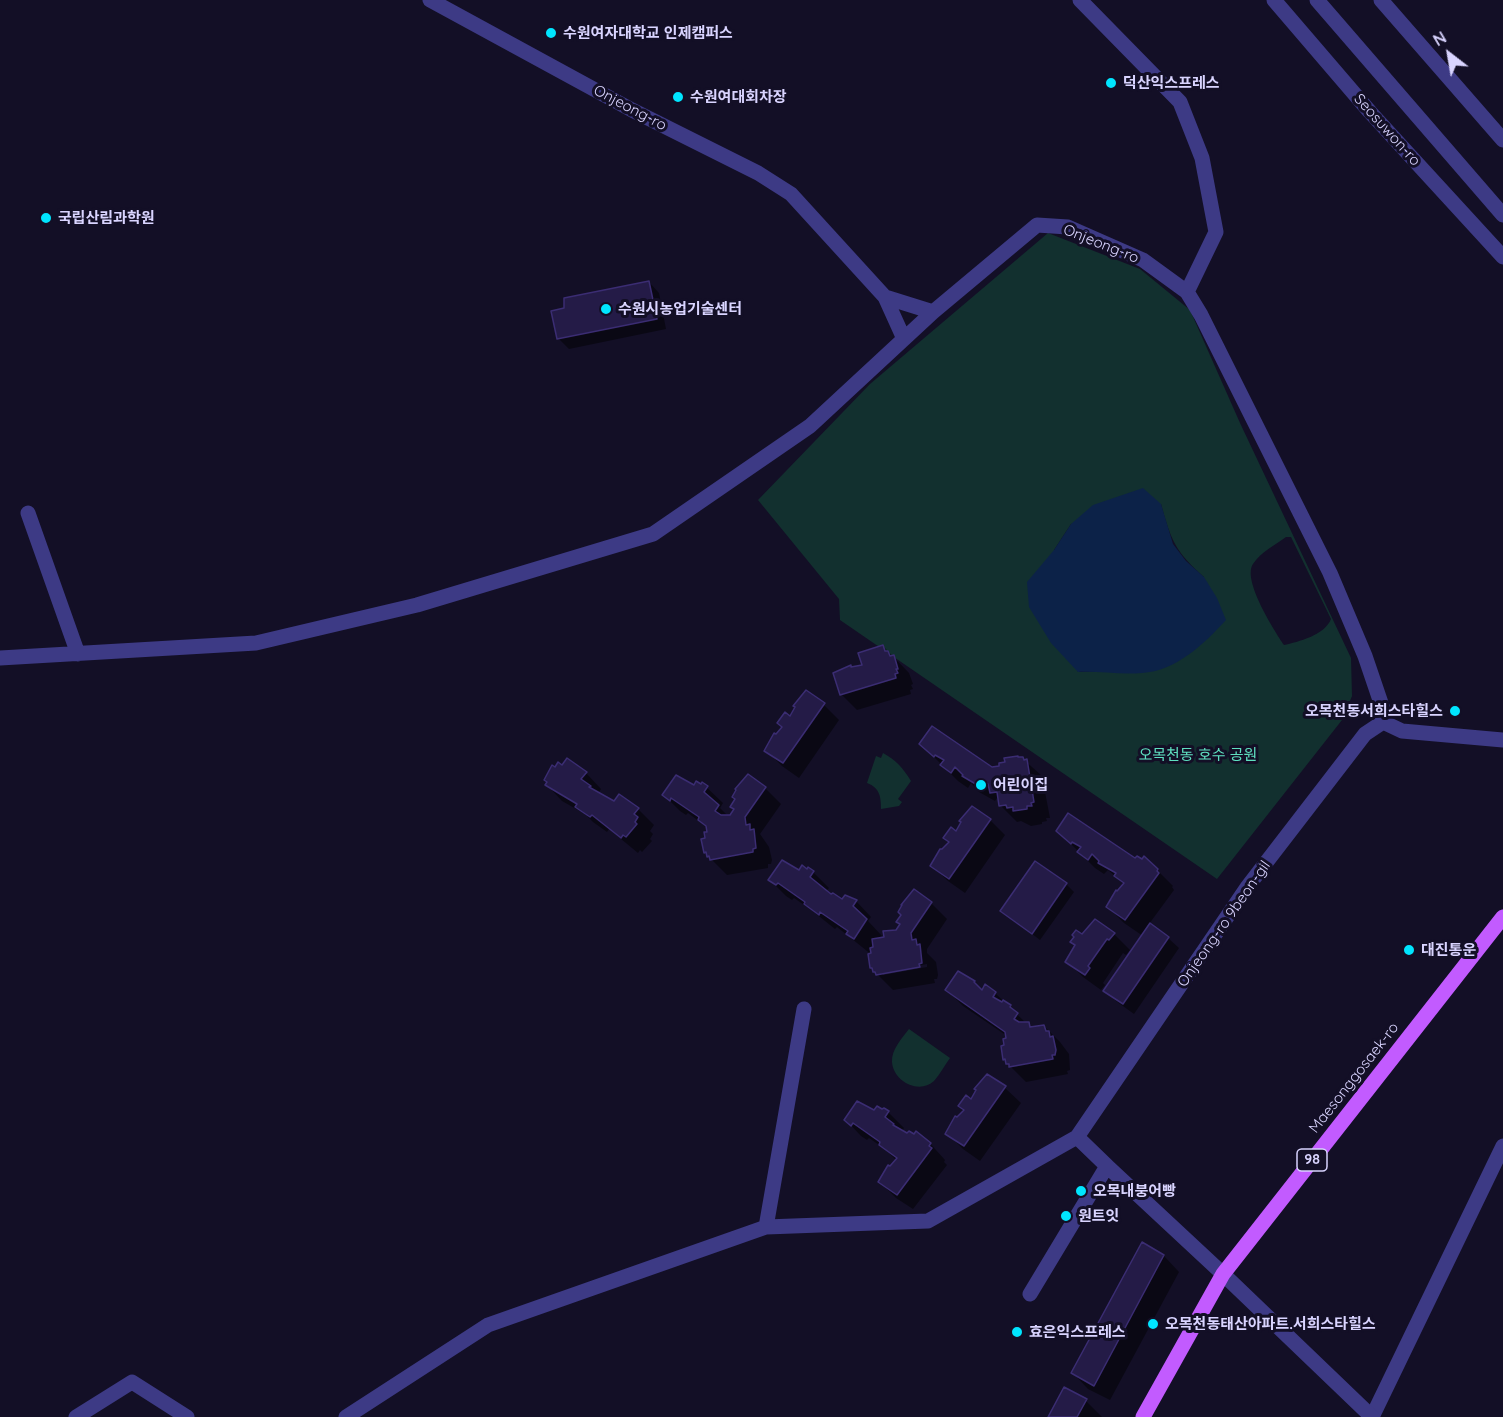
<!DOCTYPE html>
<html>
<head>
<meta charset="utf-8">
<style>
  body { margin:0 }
  #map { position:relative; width:1503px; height:1417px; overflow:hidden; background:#130f26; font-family:Quicksand,sans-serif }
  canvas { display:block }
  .north { position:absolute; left:1419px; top:24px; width:60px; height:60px; -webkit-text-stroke:4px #130f26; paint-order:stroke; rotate:329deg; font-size:16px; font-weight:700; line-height:24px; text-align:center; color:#d9d4ff }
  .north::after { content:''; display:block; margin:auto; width:21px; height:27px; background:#d9d4ff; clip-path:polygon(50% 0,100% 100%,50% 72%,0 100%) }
</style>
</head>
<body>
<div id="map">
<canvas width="1503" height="1417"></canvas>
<div class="north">N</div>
</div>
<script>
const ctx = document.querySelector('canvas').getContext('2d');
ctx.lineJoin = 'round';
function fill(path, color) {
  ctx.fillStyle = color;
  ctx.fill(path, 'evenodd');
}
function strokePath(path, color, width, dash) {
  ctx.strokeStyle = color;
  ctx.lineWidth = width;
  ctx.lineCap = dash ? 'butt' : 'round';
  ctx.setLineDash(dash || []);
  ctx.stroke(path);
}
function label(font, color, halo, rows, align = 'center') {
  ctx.font = font + ' Quicksand,"Noto Sans KR",sans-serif';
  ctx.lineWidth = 6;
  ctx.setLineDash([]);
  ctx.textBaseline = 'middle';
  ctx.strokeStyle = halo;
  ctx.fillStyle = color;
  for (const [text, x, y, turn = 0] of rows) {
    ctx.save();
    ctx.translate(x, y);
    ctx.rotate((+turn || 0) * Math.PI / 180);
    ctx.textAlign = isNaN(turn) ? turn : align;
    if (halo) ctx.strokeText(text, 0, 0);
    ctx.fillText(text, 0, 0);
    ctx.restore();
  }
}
const green = new Path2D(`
  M1048,233L1140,269L1190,310L1240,423L1351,658L1352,696L1342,720L1217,879L840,620L839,599L758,500L870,384ZM1161,504C1171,541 1176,552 1204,577L1100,671L1078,672L1054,550L1071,524ZM1286,537H1291L1331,619C1325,635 1298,642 1284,645C1274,630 1242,580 1253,564C1261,552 1275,545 1286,537Z
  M883,753C896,760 903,768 911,781L898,799L902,802L899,806L881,809C881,797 880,788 867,783L876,756L881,758Z
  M909,1029L950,1058C945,1065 940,1074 934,1081C919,1095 893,1081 892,1062C891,1050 902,1038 909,1029Z`);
const water = new Path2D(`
  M1143,488L1161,504L1173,544L1186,561L1204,577L1217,598L1226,620C1204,644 1176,671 1142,673C1121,675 1099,671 1078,672L1051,643L1029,607L1027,582L1054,550L1071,524L1093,505Z`);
const shadow = new Path2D(`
  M649,282L659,293L666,329L569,349L558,338Z
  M883,646L909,673L913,684L911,685L913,689L910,690L911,694L857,710L841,694Z
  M824,705L839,720L799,778L782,766L766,750L791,718Z
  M921,744L992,769L1022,758L1042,776L1050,818H1046L1047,821L1042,822V824L1031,826L1021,821L1017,822L1001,806L997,798L995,801L979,792L971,783L968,788L958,781Z
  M558,764L562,767L586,773L601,789L598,794L614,804L638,809L654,825L650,831L653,834L650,839L652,841L642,852L640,850L638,853L609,829L607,832L593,822L585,814L562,801L547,785L549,773Z
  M703,784L723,803L720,808L728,816L765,788L781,804L760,834L769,847L772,860L771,864H768V868L727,875L708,856L705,852L708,828L688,813L686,815L680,811L664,795Z
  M990,820L1005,835L965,893L948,881L932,866L957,833Z
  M1058,831L1157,870L1173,886L1172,887L1174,890L1149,924L1168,938L1179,948L1134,1014L1116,1001L1105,991L1143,936L1124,923L1108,907L1125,885L1108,870L1104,874L1095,868Z
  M800,872H813L829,888L826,891L842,901H856L871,917L868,921L882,936L880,939L897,932L914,891L931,903L947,919L927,949V953L936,962L938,975L937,979H934L935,983L893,990L874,971L872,955L837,927L835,929L810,909L794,898L792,900L786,896L770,880ZM927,964V967L883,975V972Z
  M1066,884L1074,892L1040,940L1002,911Z
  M1114,934L1130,950L1126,955L1123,953L1103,983L1105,985L1101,990L1083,977L1067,961L1082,936Z
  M947,990L995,993L1027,1024L1033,1028L1044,1026L1060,1042L1069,1054L1070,1070L1067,1071L1068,1074L1026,1082L1007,1063V1036L963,1006Z
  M1005,1088L1021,1103L980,1161L963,1149L947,1133L972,1101Z
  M875,1112H888L904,1128L901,1132L927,1140L945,1160L944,1162L947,1165L913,1209L896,1198L880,1182L896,1160L885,1149L869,1138L867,1140L861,1136L846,1120Z
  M1142,1244L1164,1256L1179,1272L1110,1400L1088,1389L1073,1373Z
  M1086,1401L1102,1417H1050Z`);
const building = new Path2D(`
  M649,281L657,319L557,339L551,311L564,308V298Z
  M883,645L885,651H888L890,656L894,655L898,669H896L898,673L895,674L896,678L840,695L833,673L851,665V667L862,665L858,653Z
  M806,690L825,703L783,763L764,751L774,733L776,734L782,727L777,723L785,712L790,716L795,707L793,706Z
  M932,726L992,767L999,766V763L1005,762L1004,758L1018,756V757H1023L1024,760L1027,759L1034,802L1031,803L1032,806H1027V809L1013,811V807L1007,808L1006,805L999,806L997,792L990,793L988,784L983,780L979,786L962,776L963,775L955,767L951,773L940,765L944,760L935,755L934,757L919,744Z
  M567,758L587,772L581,779L591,786L589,787L614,801L619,794L639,808L634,814L638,817L635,822L637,824L626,837L623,835L621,838L592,815L590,817L575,807L577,804L545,785L547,782L544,780L552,765L555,767L558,762L562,765Z
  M748,774L766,787L745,817L746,825L750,824V830L754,829L756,848L753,849V852L710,860L709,856L707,857L706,852L704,853L701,839L705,838L704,832H707L706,826L698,820L699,817L671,798L670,801L662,795L676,775L694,785L696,781L701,784L702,782L708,786L704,792L719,805L715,811L721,815H730L734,809L730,807L735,799L732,797L736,790L735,789Z
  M972,806L991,819L949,879L930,866L940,849H942L949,842L943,838L951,827L956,831L961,822L959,821Z
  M1068,813L1135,858L1137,856L1142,859L1144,856L1158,869L1157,871L1159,873L1125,920L1106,907L1116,890L1117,891L1124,883L1114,876L1116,873L1098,863L1099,861L1092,854L1088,860L1077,852L1081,847L1072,842L1071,844L1056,831Z
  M782,860L799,870L802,865L807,869L808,867L814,871L810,877L831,894L833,893L842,899L845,895L857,900L853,906L867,919L854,939L846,934L848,931L820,912L819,915L804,904L805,902L778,883L776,885L768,880Z
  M1035,861L1067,883L1032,934L1000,911Z
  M914,889L932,902L911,933L912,940L916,939L917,945L920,944L922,963L919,964L920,967L876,975L875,972H873L872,968H870L868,954L871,953L870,948L873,947L872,939L884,937L883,931L896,930L900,924L896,922L901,915L898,912L902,905H901Z
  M1095,919L1115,933L1109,940L1107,939L1088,966L1090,968L1085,975L1065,962L1075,945L1070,942L1074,937L1072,935L1076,930L1082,934Z
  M1150,923L1169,937L1123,1004L1103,991Z
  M958,971L975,981L974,982L982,990L985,984L996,992L993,997L1002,1002L1003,1000L1011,1005L1010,1007L1018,1013L1014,1019L1019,1022H1029L1030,1027L1044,1025L1046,1031H1049L1050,1037L1053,1036L1056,1050L1055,1055H1052L1053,1059L1009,1067V1064H1006L1005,1059L1003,1060L1001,1046L1004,1045L1003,1039L1006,1038L1005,1032L945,990Z
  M987,1074L1006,1086L964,1146L945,1134L955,1116L957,1117L964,1110L958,1106L966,1095L971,1099L976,1090L974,1089Z
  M857,1101L874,1110L877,1106L882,1109L884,1108L889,1111L885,1117L894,1124L893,1125L907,1133L909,1131L914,1134L916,1131L931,1143L929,1146L932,1148L897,1195L878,1182L888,1165L890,1166L897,1158L879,1145L880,1142L853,1123L851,1126L844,1120Z
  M1142,1242L1164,1255L1094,1386L1071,1373Z
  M1064,1387L1087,1399L1077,1417H1048Z`);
const minor = new Path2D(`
  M430,0L632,110L758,173L791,194L885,297L933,312
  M1080,0L1180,102L1202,158L1216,232L1187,292
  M1381,0L1503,140
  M885,297L904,339
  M28,513L78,654
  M0,658L256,643L417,605L653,534L810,426L933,312L1037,225L1068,227L1143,260L1187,292L1201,315L1330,573L1365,656L1382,706L1383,722L1402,731L1503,740
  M1077,1137L1248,886L1365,734L1383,722
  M766,1227L804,1009
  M1030,1294L1107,1166L1223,1274
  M76,1417L132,1382L187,1417
  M346,1417L488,1325L766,1227L928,1221L1077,1137L1107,1166
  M1372,1417L1503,1146`);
const tertiary = new Path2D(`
  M1274,0L1370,112L1503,257
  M1317,0L1503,215
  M1223,1274L1372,1417`);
const primary = new Path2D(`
  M1143,1417L1223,1274L1503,917`);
const markers = [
  [551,33,6,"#00e5ff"],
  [1111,83,6,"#00e5ff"],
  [678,97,6,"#00e5ff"],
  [46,218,6,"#00e5ff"],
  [606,309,6,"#00e5ff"],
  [1455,711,6,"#00e5ff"],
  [981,785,6,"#00e5ff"],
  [1409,950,6,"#00e5ff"],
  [1081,1191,6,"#00e5ff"],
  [1066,1216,6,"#00e5ff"],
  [1153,1324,6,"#00e5ff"],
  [1017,1332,6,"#00e5ff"]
];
const shields = [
  [1312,1160,30]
];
const shieldNames = [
  ["98",1312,1160]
];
const poiNames = [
  ["수원여자대학교 인제캠퍼스",563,33],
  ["덕산익스프레스",1123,83],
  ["수원여대회차장",690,97],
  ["국립산림과학원",58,218],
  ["수원시농업기술센터",618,309],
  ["오목천동서희스타힐스",1443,711,"right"],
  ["어린이집",993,785],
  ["대진통운",1421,950],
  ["오목내붕어빵",1093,1191],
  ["원트잇",1078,1216],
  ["오목천동태산아파트.서희스타힐스",1165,1324],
  ["효은익스프레스",1029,1332]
];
const streetNames = [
  ["Onjeong-ro",630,108,28],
  ["Seosuwon-ro",1387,130,48],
  ["Onjeong-ro",1101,244,22],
  ["Onjeong-ro 9beon-gil",1224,924,-55],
  ["Maesonggosaek-ro",1354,1078,-52]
];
const parkNames = [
  ["오목천동 호수 공원",1198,755]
];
fill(green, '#12302f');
fill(water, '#0c2248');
fill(shadow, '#0007');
fill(building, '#241b47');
strokePath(building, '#3b2d73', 1.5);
strokePath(minor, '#3d3a85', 15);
strokePath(tertiary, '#3d3a85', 15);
strokePath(primary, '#c25bff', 15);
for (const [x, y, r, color] of markers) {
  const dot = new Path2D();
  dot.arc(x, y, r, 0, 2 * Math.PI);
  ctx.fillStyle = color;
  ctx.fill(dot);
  strokePath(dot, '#130f26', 2);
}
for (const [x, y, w] of shields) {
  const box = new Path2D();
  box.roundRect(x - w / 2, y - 11, w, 22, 4.5);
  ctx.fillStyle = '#130f26';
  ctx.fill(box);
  strokePath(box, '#d9d4ff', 1.5);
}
label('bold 14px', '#d9d4ff', null, shieldNames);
label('bold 15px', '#d9d4ff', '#130f26', poiNames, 'left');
label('15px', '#d9d4ff', '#130f26', streetNames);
label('15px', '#5fe0c0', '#130f26', parkNames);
</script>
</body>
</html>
